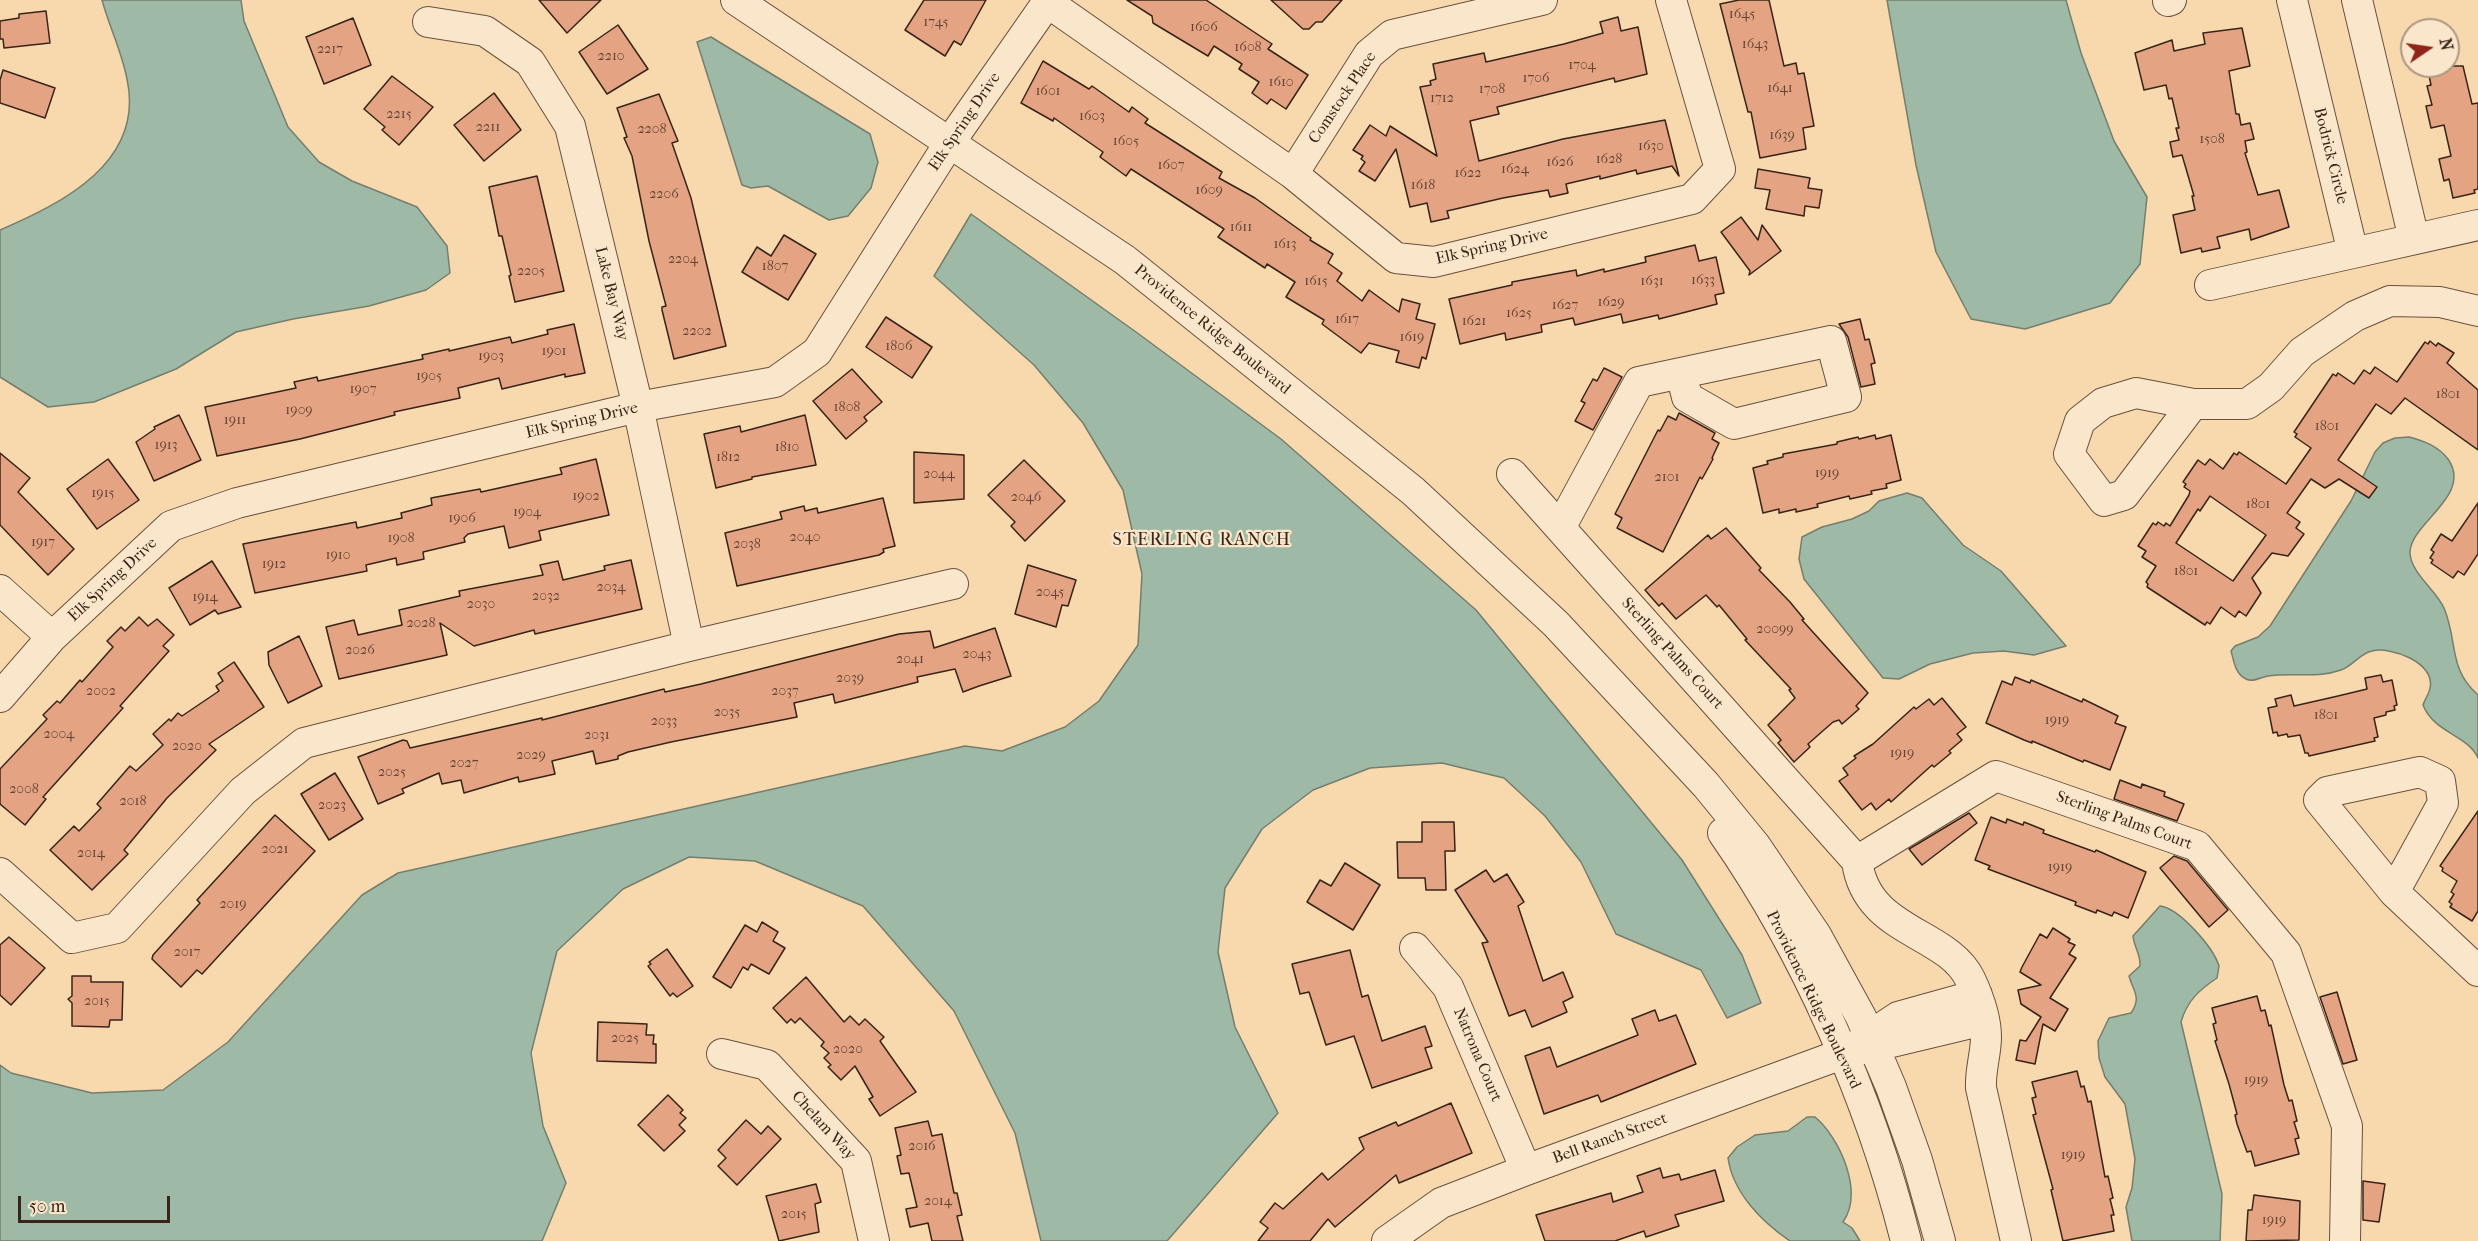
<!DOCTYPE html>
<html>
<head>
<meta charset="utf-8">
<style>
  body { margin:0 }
  #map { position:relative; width:2478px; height:1241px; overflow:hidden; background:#f8d9ae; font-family:"IM FELL French Canon",serif }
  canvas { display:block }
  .north { position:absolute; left:2400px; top:18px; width:60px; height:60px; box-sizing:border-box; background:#fae6ca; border:2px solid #ac9883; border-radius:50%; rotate:77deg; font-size:16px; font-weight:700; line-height:24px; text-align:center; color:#382419 }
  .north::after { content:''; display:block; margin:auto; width:21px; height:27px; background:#8f2418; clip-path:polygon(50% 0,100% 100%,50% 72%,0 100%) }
  .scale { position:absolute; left:18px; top:1196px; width:152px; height:27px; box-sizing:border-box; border:3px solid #382419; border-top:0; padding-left:8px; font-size:18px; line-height:21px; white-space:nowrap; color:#382419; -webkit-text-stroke:4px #fae6ca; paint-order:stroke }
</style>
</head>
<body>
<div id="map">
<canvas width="2478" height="1241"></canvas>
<div class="north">N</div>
<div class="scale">50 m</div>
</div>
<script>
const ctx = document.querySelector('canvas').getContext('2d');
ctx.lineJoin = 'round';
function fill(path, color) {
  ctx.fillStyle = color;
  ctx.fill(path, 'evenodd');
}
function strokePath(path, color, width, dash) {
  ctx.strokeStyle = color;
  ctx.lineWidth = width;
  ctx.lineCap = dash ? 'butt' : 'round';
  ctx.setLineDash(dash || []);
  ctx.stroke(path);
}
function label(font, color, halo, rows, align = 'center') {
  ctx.font = font + ' "IM FELL French Canon",serif';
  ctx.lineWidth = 4.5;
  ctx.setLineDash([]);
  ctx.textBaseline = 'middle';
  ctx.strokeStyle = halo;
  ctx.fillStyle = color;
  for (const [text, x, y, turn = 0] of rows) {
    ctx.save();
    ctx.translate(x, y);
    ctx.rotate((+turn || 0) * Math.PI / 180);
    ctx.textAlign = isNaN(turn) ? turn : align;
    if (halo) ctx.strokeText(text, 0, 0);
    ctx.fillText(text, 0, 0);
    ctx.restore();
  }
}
const water = new Path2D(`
  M102,0H241L244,21L288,127L319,162L352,181L417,207L447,246L450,273L426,290L369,306L293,319L236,332L176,369L94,402L48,407L0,377V230C63,203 145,162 127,79C122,52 109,26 102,0Z
  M1887,0H2066L2081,53L2114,141L2147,197L2140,264L2110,303L2025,329L1971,319L1936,252L1916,165Z
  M711,37L870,134L878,162L871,188L848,216L829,220L768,186L751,188L742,185L697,42Z
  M971,214L1136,332L1281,439L1476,610L1682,860L1742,955L1761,1003L1727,1018L1701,970L1616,934L1581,862L1545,816L1504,778L1442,763L1370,768L1313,790L1262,829L1225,888L1218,952L1235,1027L1278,1113L1167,1241H1041L1015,1133L954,1011L863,906L755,861L689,857L623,889L557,951L531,1053L543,1126L566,1183L542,1241H0V1065L11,1073L92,1093L163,1090L228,1042L362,895L398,873L965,746L1002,751L1065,727L1099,701L1138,645L1142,574L1123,490L1083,423L1034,365L934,276Z
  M2409,437C2424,441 2438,446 2448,459C2474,496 2408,524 2410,554C2412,574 2436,590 2444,608C2458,641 2448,669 2478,695V758C2468,735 2434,733 2423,705C2425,699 2429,694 2430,688C2436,663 2391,646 2372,651C2360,653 2353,666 2341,670C2316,679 2293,672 2268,676C2261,677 2253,683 2246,679C2235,674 2234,661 2231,651L2235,646L2258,637L2270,626L2351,501L2375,452L2383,443L2395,438Z
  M1907,493L1922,498L1963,545L2001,571L2066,646L2034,655L2004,651L1973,653L1930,664L1899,679L1883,678L1804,579L1799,559L1802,537L1822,527L1852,519L1869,511L1879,501Z
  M2160,906C2179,908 2213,947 2219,966L2217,978C2199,990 2187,1001 2181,1022L2222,1194L2220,1241H2132L2126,1207L2132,1188L2135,1159L2125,1104L2105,1077L2099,1058L2098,1041L2109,1018L2131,1013C2142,997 2133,991 2129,976L2140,966C2141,955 2134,947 2133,936Z
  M1807,1117H1815C1840,1138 1864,1192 1843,1222L1852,1228L1860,1241H1790C1762,1222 1733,1193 1728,1158L1737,1147L1755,1135L1788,1131Z`);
const building = new Path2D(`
  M539,0H601L567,33Z
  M924,0H986L961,45L954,41L945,56L905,30Z
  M1127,0H1206L1272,44L1268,49L1308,75L1286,109L1271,99L1267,104L1252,93L1259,82L1239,69L1242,64L1214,46L1208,56L1153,23L1152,16Z
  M1271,0H1342L1322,22H1316L1309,29H1303Z
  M1739,0H1769L1784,66L1796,63L1798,74L1804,73L1814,126L1803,128L1806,149L1760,158L1751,112H1748L1720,4Z
  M46,11L50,43L4,48L3,39H0V21L19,18V14Z
  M1618,17L1621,31L1638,27L1647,74L1615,82L1614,78L1497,107L1499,114L1470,121L1479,161L1563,139L1665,120L1679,176L1672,166L1637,174L1636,170L1600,179V176L1566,184L1568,193L1550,197L1548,190L1503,198L1447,211L1449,218L1431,222L1427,203L1410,207L1396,149L1375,181L1359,171L1365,162L1361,159L1363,156L1353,150L1370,125L1386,136L1390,126L1437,156L1420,87L1431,85L1430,81L1436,79L1433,64L1484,53L1486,62L1564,44L1603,33L1600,22Z
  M353,18L371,65L324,84L306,37Z
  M618,25L648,69L607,94L579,52Z
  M2242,28L2250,66L2229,71L2236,114H2239L2241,125L2250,123L2254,139L2245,141L2247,152L2245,153L2258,195L2279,190L2289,227L2251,240L2249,229L2217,237L2220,248L2202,252L2201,248L2181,253L2173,215L2195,210L2192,196H2194L2182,155L2173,157L2170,142L2179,140L2176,128H2179L2172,98L2169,99L2166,85L2144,90L2135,53L2172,40L2174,51L2205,44L2203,33Z
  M1043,61L1089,89L1092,86L1129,112L1132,107L1148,119L1145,123L1222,172L1219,178L1255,198L1311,238L1310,240L1333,254L1328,263L1342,273L1337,281L1362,301L1369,290L1399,312L1402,299L1420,304L1416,319L1435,324L1426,359L1422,357L1419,368L1396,362L1399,351L1369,343L1361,353L1322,324L1324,320L1286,297L1295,282L1267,264L1265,268L1218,237L1224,229L1131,169L1126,176L1100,157L1103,152L1054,118L1053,121L1021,103Z
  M2427,66H2463L2472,104L2478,103V189L2474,190L2475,193L2453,198L2449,179L2444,181L2439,159L2451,156L2444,125L2431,128L2426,106L2432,105L2427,86L2431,85Z
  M3,70L55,88L45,118L0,103V80Z
  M392,76L433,107L399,145L382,130L385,127L364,109Z
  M494,93L521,130L484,161L454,125Z
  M659,94L678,141L672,143L691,198L726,346L674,359L662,310V307L666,306L649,241L632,156L624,138L627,137L617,108Z
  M1758,169L1810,178L1808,188L1822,190L1819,208L1805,206L1804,216L1766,209L1770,190L1755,188Z
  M537,176L564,291L515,302L509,276L511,275L502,236H499L489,187Z
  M1741,217L1758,240L1762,225L1781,251L1749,275L1750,271L1721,232Z
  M784,235L816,254L788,300L742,272L757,247L771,256Z
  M1695,245L1699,261L1716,257L1724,293L1715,295L1717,304L1659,319L1658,315L1623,323L1621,314L1575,325L1573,318L1541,325L1542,332L1506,340L1505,333L1460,344L1449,299L1512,285V282L1576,270L1577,276L1604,269V272L1646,262L1645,257Z
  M886,317L932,347L912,378L866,347Z
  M1860,319L1865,340L1869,339L1875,363L1871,364L1875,384L1861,387L1848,337L1839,324Z
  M574,324L585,373L565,377V374L502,389L499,378L458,388L460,398L394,412L395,415L300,439L217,456L205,407L296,388L294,382L317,377L318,381L423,359L422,355L449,349V351L510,337L512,343L548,334L547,330Z
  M2430,341L2436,346L2438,343L2454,353L2447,363L2478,390V450L2405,398L2391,414L2376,404L2338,460L2377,487L2369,498L2339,479L2325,488L2311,479L2287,513L2300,522L2296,528L2304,534L2288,556L2272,553L2252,578L2261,593L2246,616L2239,611L2235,617L2221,607L2210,624L2207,622L2205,625L2147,587L2148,584L2146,582L2156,566L2142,557L2146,551L2138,546L2153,523L2156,525L2158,522L2164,526L2166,523L2170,526L2189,495L2190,491L2184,487L2186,484L2183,482L2198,460L2205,465L2210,459L2223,469L2234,453L2237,455L2239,452L2286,484L2311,448L2295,437L2297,434L2294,432L2333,374L2336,376L2338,373L2354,384L2364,370L2370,374L2375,367L2397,382L2425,342L2428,344ZM2210,496L2266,535L2233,581L2176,543L2198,509L2200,511Z
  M1604,368L1622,377L1593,430L1575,421L1585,403L1581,401L1593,379L1597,381Z
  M852,369L882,402L864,417L867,421L846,439L813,401Z
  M1679,413L1715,433L1712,439L1719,443L1712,458L1713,459L1702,479L1700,477L1663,552L1617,528L1622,518L1615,514L1658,430L1660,431L1668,416L1676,420Z
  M179,415L201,460L154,481L136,442L155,429L154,427Z
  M805,415L816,465L752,477V479L716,488L704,434L740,426L741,432Z
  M1875,435L1876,439L1891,435L1901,480L1886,484L1887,488L1871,491L1872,494L1850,499L1849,496L1817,504L1818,507L1796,512V509L1779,513V509L1763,513L1753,468L1768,464L1767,461L1783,457V454L1837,444V442L1858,437L1859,439Z
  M914,452L964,455V499L914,503Z
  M0,453L30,478L18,492L74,549L48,575L0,525Z
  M108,459L139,500L97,529L67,489Z
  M596,459L609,515L539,531L541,540L509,548L504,526L468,534L464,538L465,542L423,552L424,559L397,565L396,558L366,565L367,571L255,593L243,544L356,522L357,528L402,518L401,513L432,505L431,498L480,489L481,492L562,474L560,468Z
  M1024,460L1065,501L1025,541L1011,526L1015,522L988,495Z
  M883,498L895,546L883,549L884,552L879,555L737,586L725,533L782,519L780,512L804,506L805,511L817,508L818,513Z
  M2478,503V554L2464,575L2458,571L2453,578L2431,563L2433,560L2430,558L2434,552L2431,550L2441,534L2452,541Z
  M1726,528L1761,568L1759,570L1790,602L1804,619L1802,620L1868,693L1856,706L1859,709L1842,724L1839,720L1833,722L1808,744L1810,747L1794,762L1778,743L1781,740L1768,725L1795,698L1789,690L1791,689L1745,640L1747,639L1719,605L1717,607L1706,595L1676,619L1662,603L1659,606L1645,590L1708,535L1711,539Z
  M631,560L642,609L535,634L534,630L474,646L440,623L447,655L339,679L326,627L354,620L358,635L402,625L399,610L460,596L459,591L543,575L540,565L558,561L563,580L605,570L604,566Z
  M212,561L241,607L218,614L215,610L190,625L169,588Z
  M1028,565L1076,580L1068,606L1062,605L1056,627L1015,614Z
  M139,617L148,626L157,619L174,635L163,646L169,651L120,706L123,708L43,797L46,799L25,825L0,804V769L47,719L43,715L57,701L60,703L80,680L82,682L113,647L107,641L121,627L125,631Z
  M995,628L1011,676L979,686L963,692L955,669L917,677L918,682L835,703L833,694L794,703L797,717L671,742L628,752L618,756V759L596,764L593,751L552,761L555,774L519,782L518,777L464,793L461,780L442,784L439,773L402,789L404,793L378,804L358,757L403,740L407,741L410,748L542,718V720L664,689L665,692L701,684L899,634L930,631L934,648Z
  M299,636L322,686L288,703L269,665L268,652Z
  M234,662L264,707L209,744L216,750L167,798L124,850L128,854L92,890L50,850L74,826L79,831L101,808L97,804L130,766L136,771L163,745L153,734L169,719L171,721L178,713L182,716L219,691L216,686L223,681L218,673Z
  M2381,675L2383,682L2392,680L2397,705L2394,706L2395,710L2386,712V715L2374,718L2378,737L2374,738L2375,741L2309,756L2308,753H2305L2300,735L2288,737L2287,734L2278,736L2277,732L2273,733L2268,708L2277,706L2275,699L2291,695L2294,706L2338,696L2367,689L2365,678Z
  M2015,677L2030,683L2031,680L2082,702L2083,699L2118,716L2115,723L2126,727L2110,770L2084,760L2083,762L2032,741V743L2024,740L1986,723L2002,681L2012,685Z
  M1942,698L1966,727L1957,734L1962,740L1949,751L1951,753L1934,767L1932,765L1891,802L1889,799L1876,810L1871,803L1862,810L1839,781L1848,775L1843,768L1856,758L1854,756L1873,744L1914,707L1916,709L1929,699L1934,705Z
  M335,773L363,819L329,840L301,794Z
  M2120,780L2141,788L2142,784L2165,792L2164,796L2184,804L2177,821L2114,799Z
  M2478,811V911L2472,921L2450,907L2452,904L2449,902L2454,894L2451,892L2457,881L2442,871L2443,868L2440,866Z
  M1969,813L1977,823L1922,865L1909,849Z
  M275,815L315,851L202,974L197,970L181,987L152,959L153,955L200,903L197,900Z
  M1991,817L2006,823L2007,819L2023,825L2024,822L2044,830L2043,833L2095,852L2096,850L2146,872L2128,918L2114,912L2112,916L2097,910L2096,913L2075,905L2076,902L1988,869L1990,866L1975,860Z
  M1422,822H1454L1455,851H1445L1446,890H1426L1425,878H1398L1397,842H1422Z
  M2174,856L2187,861L2228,910L2209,927L2160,868Z
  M1345,863L1380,885L1353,930L1307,902L1320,880L1331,886Z
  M1486,870L1494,882L1507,874L1524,902L1518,906L1543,981L1563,972L1573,997L1563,1002L1567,1012L1532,1027L1525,1010L1509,1016L1482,943L1488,942L1455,890Z
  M762,922L778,932L773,941L785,948L769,974L751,964L748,970L743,967L731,988L713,977L745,925L757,932Z
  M2053,928L2070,939L2068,942L2075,945L2069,954L2076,958L2050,998L2068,1009L2055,1031L2043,1024L2035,1064L2016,1060L2020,1040L2026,1041L2041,1017L2021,1004L2018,990L2041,985L2020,972L2022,967L2040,934L2047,938Z
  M9,937L45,968L11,1005L0,995V945Z
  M667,949L693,986L677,997L673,993L670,996L648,966L651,964L649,962Z
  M1350,950L1362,997L1368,995L1382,1041L1425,1026L1432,1046L1425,1048L1432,1068L1372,1088L1354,1036L1326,1045L1309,992L1300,994L1292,964Z
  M72,976H91V982H123L122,1020H110L109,1027L72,1026V1003L68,999L72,996Z
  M806,977L844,1022L850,1016L859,1025L865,1019L884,1037L880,1041L916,1092L880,1116L869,1099L873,1097L855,1066L841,1080L828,1067L831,1065L824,1058L829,1053L821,1046L824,1042L800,1018L795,1023L791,1019L787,1023L773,1008Z
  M2337,992L2357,1060L2343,1064L2320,997Z
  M2257,996L2261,1011L2265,1010L2269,1026L2271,1025L2284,1085L2289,1101L2292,1100L2297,1121L2294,1122L2299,1138L2295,1139L2299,1154L2255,1166L2251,1151L2247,1152L2237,1124L2235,1115L2237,1114L2229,1084L2215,1041L2217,1040L2213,1024L2216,1023L2212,1008Z
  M1655,1010L1659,1021L1676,1015L1696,1064L1601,1102L1598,1095L1544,1114L1525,1056L1550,1047L1557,1067L1638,1035L1632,1019Z
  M598,1022L647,1024L646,1035H654L653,1044H656V1063L597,1061Z
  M2077,1071L2081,1087L2084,1086L2088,1102L2091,1101L2105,1177L2108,1176L2113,1198L2110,1199L2114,1215H2111L2114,1231L2063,1241L2051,1190L2053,1189L2033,1115L2036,1114L2032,1098L2036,1097L2032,1082Z
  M668,1095L683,1110L680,1113L686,1118L679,1125L685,1131L664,1151L638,1125Z
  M1451,1103L1472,1153L1399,1183L1396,1175L1335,1227L1328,1219L1310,1241H1258L1268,1228L1260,1222L1275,1203L1283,1209L1322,1173L1328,1180L1364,1149L1359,1138L1396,1122L1398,1126Z
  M746,1120L761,1134L768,1126L781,1139L737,1185L718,1166L726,1158L718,1150Z
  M928,1121L932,1136L942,1134L954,1193H957L962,1215L957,1216L963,1241H932L928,1223L910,1227L906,1209L917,1207L909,1173L901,1174L897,1156L901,1155L895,1128Z
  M1660,1168L1663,1178L1679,1174L1681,1180L1715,1170L1724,1201L1675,1215L1679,1226L1646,1237L1644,1231L1615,1241H1545L1536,1215L1611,1193L1613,1202L1643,1192L1637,1176Z
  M2363,1181L2385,1184L2379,1222L2363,1220Z
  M816,1184L821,1202L815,1204L819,1232L779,1241L766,1196Z
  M2254,1195L2300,1201L2299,1240L2246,1241L2248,1210H2252Z`);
const minor = new Path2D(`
  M736,0L1125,260L1413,491L1556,624L1706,785L1755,845L1816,935L1861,1017L1891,1087L1917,1160L1940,1241
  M2292,0L2353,253L2478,225
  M2357,0L2414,239
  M2168,1L2171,0
  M1047,2L1293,174L1396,258L1434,262L1692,199L1720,169L1671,0
  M428,22L485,31L530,62L570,126L638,407L689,646
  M1293,174L1369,54L1392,35L1542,0
  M2210,285L2353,253
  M2193,404L2124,495L2104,501L2069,454L2080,421L2103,403L2136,393L2193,404H2247L2271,387L2302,352L2355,316L2390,301L2440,302L2478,311
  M1512,474L1857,861
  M1560,528L1639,382L1831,341L1846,397L1734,424L1687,397L1681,373
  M0,590L52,637
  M0,697L52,637L171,526L237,503L638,407L775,382L817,352L950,142L1049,0
  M1723,833C1806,952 1871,1101 1906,1241
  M0,873L72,938L117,928L243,791L304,743L689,646L953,584
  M2394,892L2443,803L2440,781L2420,772L2327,792L2319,800L2394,892L2478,971
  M1415,948L1448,987L1526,1170
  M1862,1041L1898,1017L1977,995
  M722,1054L767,1065L856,1161L874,1241
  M1387,1241L1441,1203L1526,1170L1842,1054L1984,1020
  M2016,1241L1981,1088C1980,1070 1986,1054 1986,1037C1986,1018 1978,996 1970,979C1947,931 1866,933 1857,861L1996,776L2197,846L2286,953L2347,1126L2345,1241`);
const numberNames = [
  ["1645",1742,15],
  ["1745",936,23],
  ["1606",1204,28],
  ["1643",1755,45],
  ["1608",1248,48],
  ["2217",330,50],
  ["2210",611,57],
  ["1704",1582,66],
  ["1706",1536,79],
  ["1610",1281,83],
  ["1641",1780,89],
  ["1708",1492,90],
  ["1601",1048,92],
  ["1712",1442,99],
  ["2215",399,115],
  ["1603",1092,117],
  ["2211",488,128],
  ["2208",652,130],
  ["1639",1782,136],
  ["1508",2212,140],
  ["1605",1126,142],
  ["1630",1651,147],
  ["1628",1609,160],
  ["1626",1560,163],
  ["1607",1171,166],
  ["1624",1515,170],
  ["1622",1468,174],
  ["1618",1423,186],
  ["1609",1209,191],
  ["2206",664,195],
  ["1611",1241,228],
  ["1613",1285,245],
  ["2204",683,260],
  ["1807",775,267],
  ["2205",531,272],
  ["1633",1703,281],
  ["1615",1316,282],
  ["1631",1652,282],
  ["1629",1611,303],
  ["1627",1565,306],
  ["1625",1519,314],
  ["1617",1347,320],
  ["1621",1474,322],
  ["2202",697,332],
  ["1619",1412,338],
  ["1806",899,347],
  ["1901",554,352],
  ["1903",491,357],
  ["1905",429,377],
  ["1907",363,390],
  ["1801",2448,395],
  ["1808",847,408],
  ["1909",299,411],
  ["1911",235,421],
  ["1801",2327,427],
  ["1913",166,446],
  ["1810",787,448],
  ["1812",728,458],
  ["1919",1827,474],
  ["2044",939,475],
  ["2101",1667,478],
  ["1915",103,494],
  ["1902",586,497],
  ["2046",1026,498],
  ["1801",2258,505],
  ["1904",527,513],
  ["1906",462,519],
  ["2040",805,538],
  ["1908",401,539],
  ["1917",43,543],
  ["2038",747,545],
  ["1910",338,556],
  ["1912",274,565],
  ["1801",2186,572],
  ["2034",611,588],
  ["2045",1050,593],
  ["2032",546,597],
  ["1914",205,598],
  ["2030",481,605],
  ["2028",421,624],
  ["20099",1775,630],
  ["2026",360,651],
  ["2043",977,655],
  ["2041",910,660],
  ["2039",850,679],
  ["2002",101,692],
  ["2037",785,692],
  ["2035",727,713],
  ["1801",2326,716],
  ["1919",2057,721],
  ["2033",664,722],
  ["2004",59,735],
  ["2031",597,736],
  ["2020",187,747],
  ["1919",1902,754],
  ["2029",531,756],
  ["2027",464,764],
  ["2025",392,773],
  ["2008",24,790],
  ["2018",133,802],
  ["2023",332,806],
  ["2021",275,850],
  ["2014",91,854],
  ["1919",2060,868],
  ["2019",233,905],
  ["2017",187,953],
  ["2015",97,1002],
  ["2025",625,1039],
  ["2020",848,1050],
  ["1919",2256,1081],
  ["2016",922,1147],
  ["1919",2073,1156],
  ["2014",938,1202],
  ["2015",794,1215],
  ["1919",2274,1221]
];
const streetNames = [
  ["Comstock Place",1343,98,-56],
  ["Elk Spring Drive",965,122,-56],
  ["Bodrick Circle",2330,156,76],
  ["Elk Spring Drive",1492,247,-13],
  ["Lake Bay Way",611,294,76],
  ["Providence Ridge Boulevard",1212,330,39],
  ["Elk Spring Drive",582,421,-13],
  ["Elk Spring Drive",113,580,-43],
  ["Sterling Palms Court",1672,654,48],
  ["Sterling Palms Court",2124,821,20],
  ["Providence Ridge Boulevard",1813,1000,64],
  ["Natrona Court",1477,1055,67],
  ["Chelam Way",823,1126,48],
  ["Bell Ranch Street",1610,1139,-20]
];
const neighbourhoodNames = [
  ["STERLING RANCH",1202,541]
];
fill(water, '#9ebaa7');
strokePath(water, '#757e6e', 1.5);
fill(building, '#e4a383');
strokePath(building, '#382419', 1.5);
strokePath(minor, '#68513e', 32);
strokePath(minor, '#fae6ca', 30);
label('14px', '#634434', null, numberNames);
label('16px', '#382419', '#fae6ca', streetNames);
ctx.letterSpacing = '1.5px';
label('18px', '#382419', '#fae6ca', neighbourhoodNames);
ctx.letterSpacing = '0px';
</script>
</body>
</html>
